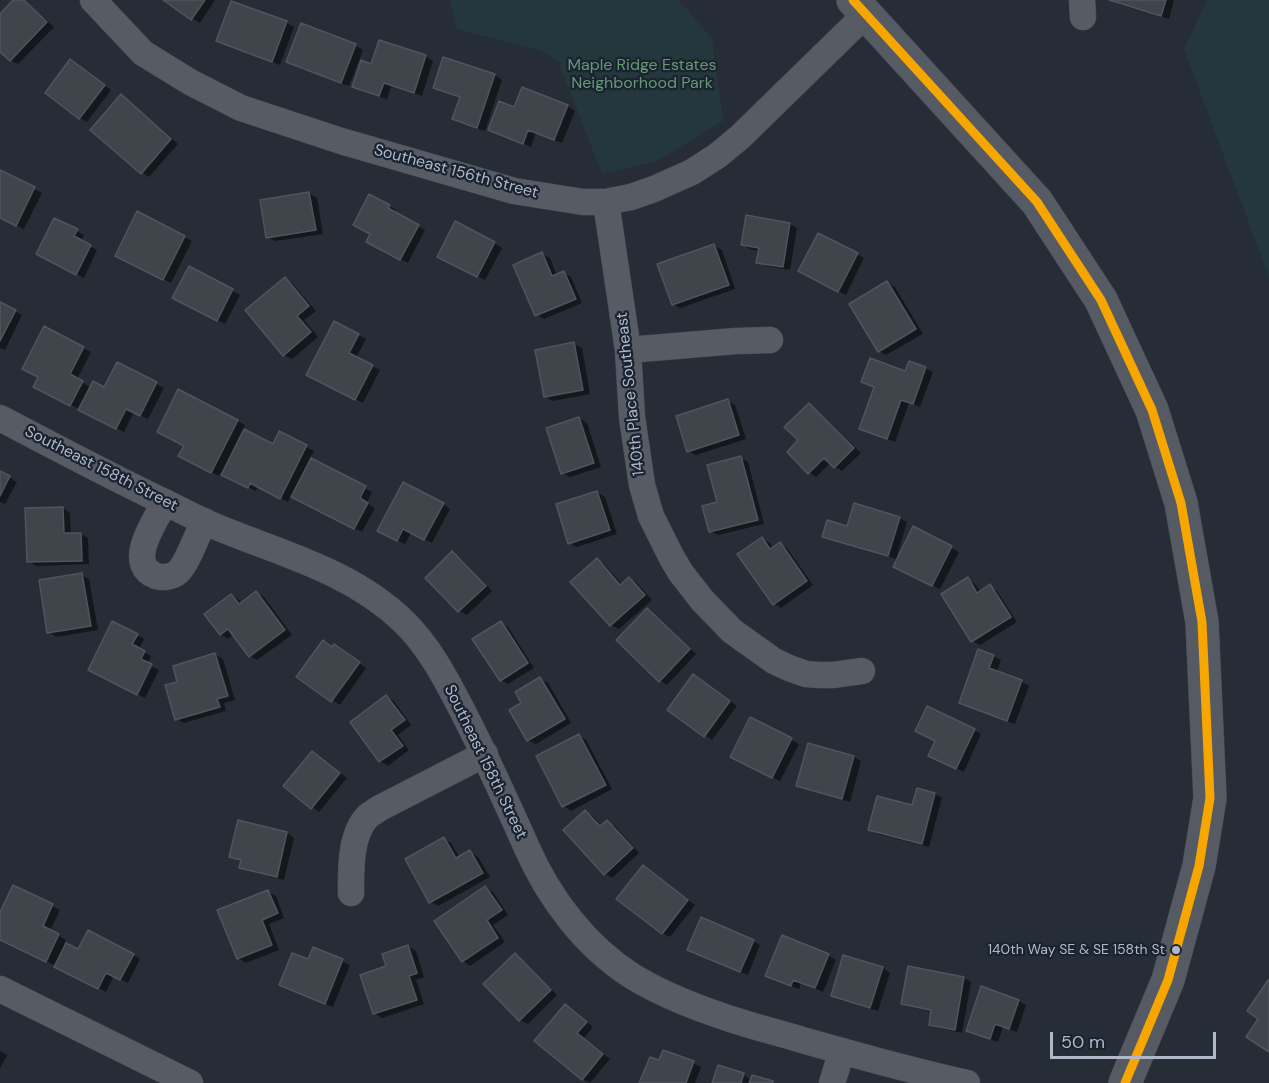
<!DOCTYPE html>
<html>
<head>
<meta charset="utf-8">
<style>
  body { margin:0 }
  #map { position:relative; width:1269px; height:1083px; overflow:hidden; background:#272d36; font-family:"DM Sans",sans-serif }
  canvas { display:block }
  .scale { position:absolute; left:1050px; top:1032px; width:166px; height:27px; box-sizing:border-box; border:3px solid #b0b8c8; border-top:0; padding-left:8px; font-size:18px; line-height:21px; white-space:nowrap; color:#b0b8c8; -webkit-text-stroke:4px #1a2330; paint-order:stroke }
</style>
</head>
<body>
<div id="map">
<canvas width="1269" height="1083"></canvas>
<div class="scale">50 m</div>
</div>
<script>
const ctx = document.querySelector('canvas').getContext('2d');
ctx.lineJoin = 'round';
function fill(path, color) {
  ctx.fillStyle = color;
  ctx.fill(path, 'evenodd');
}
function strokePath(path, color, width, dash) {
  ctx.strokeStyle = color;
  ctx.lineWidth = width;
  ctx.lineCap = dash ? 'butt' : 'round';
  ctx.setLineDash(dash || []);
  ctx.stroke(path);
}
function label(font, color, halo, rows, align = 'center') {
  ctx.font = font + ' "DM Sans",sans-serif';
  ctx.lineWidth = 4.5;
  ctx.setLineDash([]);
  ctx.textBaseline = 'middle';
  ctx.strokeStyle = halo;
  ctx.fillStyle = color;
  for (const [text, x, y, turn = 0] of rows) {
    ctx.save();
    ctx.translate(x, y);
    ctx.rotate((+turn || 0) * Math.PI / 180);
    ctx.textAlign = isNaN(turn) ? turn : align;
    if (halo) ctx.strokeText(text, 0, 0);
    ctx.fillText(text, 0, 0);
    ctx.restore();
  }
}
const green = new Path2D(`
  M450,0H679L712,39L723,121L657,161L602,174L558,61L541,51L457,29Z
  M1207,0H1269V277L1184,49Z`);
const shadow = new Path2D(`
  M16,0L26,1L54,27L18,64L10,60L0,50V16Z
  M165,0H215L200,23Z
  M1111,0H1174L1169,19L1118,4Z
  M232,3L287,23L294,27L280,65L225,44Z
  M380,42L426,56L433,61L422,96L391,86L387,99L361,91L354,86L372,66Z
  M355,45L363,50L349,86L295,66L288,62Z
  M444,58L495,75L502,80L485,131L461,123L454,119L461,98L442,91L435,87Z
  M78,66L111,90L87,122L80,118Z
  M522,88L568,106L575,111L562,143L536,133L531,147L497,133L514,109Z
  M121,96L128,101L178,144L149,177L141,172Z
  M0,172L42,193L24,229L0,217Z
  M309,193L317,198L323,234L275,241L267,237Z
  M370,196L396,210L394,214L425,230L408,263L368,241L372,234Z
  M138,213L192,241L171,283L124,259Z
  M747,217L790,224L797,228L790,270L766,266L758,262L760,251L750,249L742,245Z
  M77,231L84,235L81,242L97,250L84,278L45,258Z
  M494,243L502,248L485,280L446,260Z
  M714,246L722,250L735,289L680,308L673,304Z
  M542,254L550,258L557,276L564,273L571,277L582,303L544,319L537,315Z
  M857,254L864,258L846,295L808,275Z
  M189,268L240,295L225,324L182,302Z
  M285,279L292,283L316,311L304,320L318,337L292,359L284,355Z
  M887,283L895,287L923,334L886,355L879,351Z
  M0,303L22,315L5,350L0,348Z
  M358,335L366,339L356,358L380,370L363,403L316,378Z
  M574,344L582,348L590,394L552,401L545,396Z
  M83,348L91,352L77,379L91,388L105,389L118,364L164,388L148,419L134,412L124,432L42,390Z
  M925,368L933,372L920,407L909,403L895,442L869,432L861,428L875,388L863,382Z
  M179,391L238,421L245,425L243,430L274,446L280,433L306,447L314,451L309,459L372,492L367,503L375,508L362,532L291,496L288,502L258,486L256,491L221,473L219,476L188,460Z
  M728,401L735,405L746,439L696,455L688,451Z
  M809,404L816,409L861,453L842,471L830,463L816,477L809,472L800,440Z
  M579,418L587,423L601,467L570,477L562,473Z
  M741,458L748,462L764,524L718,535L710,531L719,504Z
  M0,472L17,482L5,504L0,502Z
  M597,492L605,497L617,534L577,547L569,543Z
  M443,504L450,509L432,543L411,532L405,544L387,535Z
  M63,508L70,513L71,534H81L88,538L89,564L36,566L28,561Z
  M899,518L907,522L896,559L831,540L824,536L848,528Z
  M914,529L959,552L940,589L902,570Z
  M762,538L770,543L773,548L780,544L787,548L813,585L781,608L774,603Z
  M453,553L460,558L492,591L467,615L459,611Z
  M597,560L604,564L623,585L630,579L637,583L652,600L619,629L611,625Z
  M82,575L89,579L98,630L56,637L49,632Z
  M968,579L975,584L981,592L990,586L997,591L1017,622L980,645L972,641Z
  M256,593L264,597L292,635L257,660L250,656L234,634L228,639L221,634L232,596L239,600L242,604Z
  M648,610L655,615L696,654L667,685L659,680Z
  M501,623L508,627L534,668L508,684L501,680Z
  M137,635L144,639L139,649L151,656L148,664L159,670L145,698L97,674Z
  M333,648L342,651L366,668L340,705L298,677Z
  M215,655L223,659L235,700L224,703L226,711L184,723L177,719L179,683Z
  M993,656L1001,660L997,672L1021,681L1029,686L1015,724L968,707L960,702Z
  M540,679L548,683L571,723L536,744L528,740L523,703Z
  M701,680L737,706L712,740L705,735Z
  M387,697L394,701L411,725L398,735L409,750L388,766L380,761L352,722Z
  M751,719L799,744L780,781L739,761Z
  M974,730L981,734L964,772L938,759Z
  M579,736L586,740L612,789L571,811L564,806L538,757Z
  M313,752L347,778L319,812L312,807Z
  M854,757L861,761L850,802L805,789L798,785Z
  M935,794L942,798L929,847L877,834L869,829L913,807Z
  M585,811L593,816L602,826L607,822L615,826L639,853L612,878L605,873Z
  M239,822L287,833L294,838L284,880L249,871L241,867L242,862L231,856Z
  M444,839L451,843L460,858L470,852L478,857L490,877L438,906L431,902Z
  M644,867L651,871L695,905L670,937L662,933Z
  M14,887L60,910L50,931L66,940L64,944L79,951L133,955L140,959L128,983L114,976L106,992L56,966L0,939V916Z
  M485,888L493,892L508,915L493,925L505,942L470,966L463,961Z
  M268,892L276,896L284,918L269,924L279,950L246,963L238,958Z
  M753,941L760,945L748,975L697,953Z
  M408,946L416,951L424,977L416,980L424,1004L382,1018L374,1013L388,967Z
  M313,949L350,965L333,1007L288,989L309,961Z
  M515,955L522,960L557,995L528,1024L520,1020Z
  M828,955L836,960L823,992L801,983L799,989L775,980Z
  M844,957L883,968L890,973L878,1011L840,1000L833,996Z
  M909,968L964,978L971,982L962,1033L938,1028L931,1024L933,1012L909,1007L939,1013V1010L909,1004V1007L903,1004Z
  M982,988L1019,1001L1026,1005L1017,1032L1003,1027L998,1042L975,1034L968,1030Z
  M565,1006L573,1010L593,1027L584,1038L610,1059L590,1083L582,1079Z
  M0,1051L7,1055L0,1069Z
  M660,1062L693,1063L701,1067L695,1083H641Z
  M743,1075L752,1080L773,1083H714Z`);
const building = new Path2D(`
  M13,0H24L47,22L10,61L0,52V14Z
  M163,0H205L191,20Z
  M1109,0H1166L1161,16Z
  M231,1L287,21L272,62L216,41Z
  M301,23L356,44L341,83L286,62Z
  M379,40L426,55L414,93L384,83L379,96L352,87L361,60L371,64Z
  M443,57L495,74L477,128L452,119L460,97L433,88Z
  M70,59L105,85L79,119L45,93Z
  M522,87L568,105L554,140L528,130L523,144L488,130L499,101L514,107Z
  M121,94L171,139L141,174L90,130Z
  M0,170L35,187L16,226L0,218Z
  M309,192L316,230L266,238L260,200Z
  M369,194L390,205L388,208L419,225L400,260L366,242L370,234L353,225Z
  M137,211L185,236L163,280L115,256Z
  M746,215L790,223L783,267L756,263L759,248L741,245Z
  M54,218L78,229L74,236L91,245L76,275L36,254Z
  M455,221L495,242L477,277L437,257Z
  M818,233L858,253L838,292L798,271Z
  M714,244L729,285L672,305L657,264Z
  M542,252L552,276L564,271L576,299L535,316L513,265Z
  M189,266L233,289L217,321L172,298Z
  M285,277L309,306L297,316L311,332L283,356L245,310Z
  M887,281L916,329L878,352L849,304Z
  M0,302L16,310L0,341Z
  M334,321L359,334L349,353L373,365L355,400L306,375Z
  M44,326L84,347L70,374L83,381L70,406L33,387L38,377L22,369Z
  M574,342L583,390L544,397L535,350Z
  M870,358L905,371L909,361L926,367L913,404L901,400L887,439L859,429L874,387L861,382Z
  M117,362L157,382L140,416L126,409L116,429L78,410L93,381L104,387Z
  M178,389L238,420L211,473L178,456L184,446L157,432Z
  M728,399L739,435L687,452L676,416Z
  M809,403L854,448L834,468L824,458L808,474L787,452L798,440L784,427Z
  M579,417L594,463L561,474L546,428Z
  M244,429L273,444L279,431L307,445L280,499L250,483L248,488L221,475Z
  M741,456L758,520L709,532L702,506L717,502L707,465Z
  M311,458L366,486L360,498L368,503L354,529L291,497Z
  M0,471L10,476L0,496Z
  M403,482L444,503L424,540L403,529L397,541L377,531Z
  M597,491L610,530L568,544L556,504Z
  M854,503L900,517L888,556L822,537L827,520L847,526Z
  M63,507L64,533H81L82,561L27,562L25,508Z
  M913,526L952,546L932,586L893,567Z
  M762,537L770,549L780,542L807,581L773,605L737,554Z
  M452,551L486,586L458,612L425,578Z
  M597,558L620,585L629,577L645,595L610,626L570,582Z
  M82,573L91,626L47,633L39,580Z
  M968,577L977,593L990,584L1011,617L971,642L941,594Z
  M256,591L285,630L249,657L228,629L220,635L204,614L231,594L239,604Z
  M647,608L690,649L659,682L616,640Z
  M112,621L138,634L132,644L145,651L141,659L152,664L137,695L88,670Z
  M501,621L528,663L500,681L472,639Z
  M323,640L332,647L334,644L360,662L331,702L296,677Z
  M978,649L994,655L989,668L1022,680L1007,721L959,703Z
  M215,653L228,696L217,699L220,707L175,720L165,685L177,682L173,666Z
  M693,674L730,701L704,737L667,710Z
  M540,677L565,719L527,741L509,710L521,703L515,692Z
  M386,695L405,720L391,730L403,746L379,762L350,722Z
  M927,706L975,729L956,769L928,756L935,741L915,731Z
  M750,717L792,738L772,778L730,757Z
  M579,734L606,785L562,807L536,756Z
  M808,743L854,756L842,799L796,786Z
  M312,751L340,773L311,809L283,786Z
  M917,788L935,793L922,844L868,830L877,796L912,805Z
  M585,810L600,826L607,820L633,848L604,875L563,830Z
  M238,820L287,832L277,877L239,868L241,860L229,857Z
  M444,837L456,858L470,850L483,873L429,903L405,859Z
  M643,865L688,900L662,934L616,899Z
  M13,885L53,904L43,926L59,934L46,962L0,940V912Z
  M485,886L502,910L487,920L498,938L462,962L434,921Z
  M268,890L278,913L262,920L272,945L237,959L217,910Z
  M701,917L754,940L740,972L687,950Z
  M88,930L134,954L120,980L106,973L98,989L54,967L66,943L78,949Z
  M782,935L829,954L815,988L793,980L791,986L765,976Z
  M408,945L417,973L409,976L417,1000L373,1014L360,975L386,966L382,954Z
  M313,947L343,959L325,1004L279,985L292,953L308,959Z
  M515,953L551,990L519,1021L483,984Z
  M843,955L883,967L870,1008L831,996Z
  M908,966L964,977L955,1030L929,1025L931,1010L901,1004Z
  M1268,980H1269V1052L1246,1037L1258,1019L1247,1011Z
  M981,986L1019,1000L1009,1029L995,1024L990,1039L966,1031Z
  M565,1004L587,1022L577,1033L603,1054L582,1080L534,1041Z
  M663,1050L694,1061L686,1083H639L650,1057L659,1060Z
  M718,1065L744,1073L741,1083H742H712Z
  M752,1075L773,1081V1083H749Z`);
const minor = new Path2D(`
  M93,0L143,53L190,82L241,108L341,141L514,191L583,202H606L631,197L654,189L692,172L717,156L740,137L866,14
  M1082,0L1083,17
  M606,202L628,350L632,417L642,485L651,516L672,558L681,573L702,600L732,631L774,661L789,668L806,674L819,675H833L862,671
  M628,350L736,341L770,340
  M0,418C53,446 106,474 160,500C175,507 190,515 205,522C273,552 348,568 403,621C428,645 445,677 461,708C485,754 506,801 527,848C549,898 585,946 632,976C658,992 687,1004 716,1014C743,1024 772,1031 799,1039C855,1055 911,1071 967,1083
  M165,502C156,520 124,564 156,576C163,578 172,577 178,572C187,564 198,533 204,521
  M351,893C351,869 350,834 368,816C372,813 377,810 380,808L485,754
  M0,989L190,1083
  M832,1083L842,1051`);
const secondary = new Path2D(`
  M853,0L1037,202L1101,300L1152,410L1181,503L1202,622L1210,798L1199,866L1168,980L1125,1083`);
const bus1 = new Path2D(`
  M853,0L1037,202L1101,300L1152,410L1181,503L1202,622L1210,798L1199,866L1168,980L1125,1083`);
const markers = [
  [1176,950,5,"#b0b8c8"]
];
const busNames = [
  ["140th Way SE & SE 158th St",1165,950]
];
const parkNames = [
  ["Maple Ridge Estates",642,66],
  ["Neighborhood Park",642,84]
];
const streetNames = [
  ["Southeast 156th Street",456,172,15],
  ["140th Place Southeast",631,394,-96],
  ["Southeast 158th Street",101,469,27],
  ["Southeast 158th Street",485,762,64]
];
fill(green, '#24373c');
fill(shadow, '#0007');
fill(building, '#40454c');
strokePath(building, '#4f545e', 1.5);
strokePath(minor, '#454950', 27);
strokePath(secondary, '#454950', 34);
strokePath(minor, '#575c64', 26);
strokePath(secondary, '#565a62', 33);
strokePath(bus1, '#f7a600', 9);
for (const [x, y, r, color] of markers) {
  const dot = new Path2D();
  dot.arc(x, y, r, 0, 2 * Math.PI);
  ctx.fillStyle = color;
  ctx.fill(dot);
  strokePath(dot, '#1a2330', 2);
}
label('14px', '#b0b8c8', '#1a2330', busNames, 'right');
label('16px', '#669974', '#1a2330', parkNames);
label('16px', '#b0b8c8', '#1a2330', streetNames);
</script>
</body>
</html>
